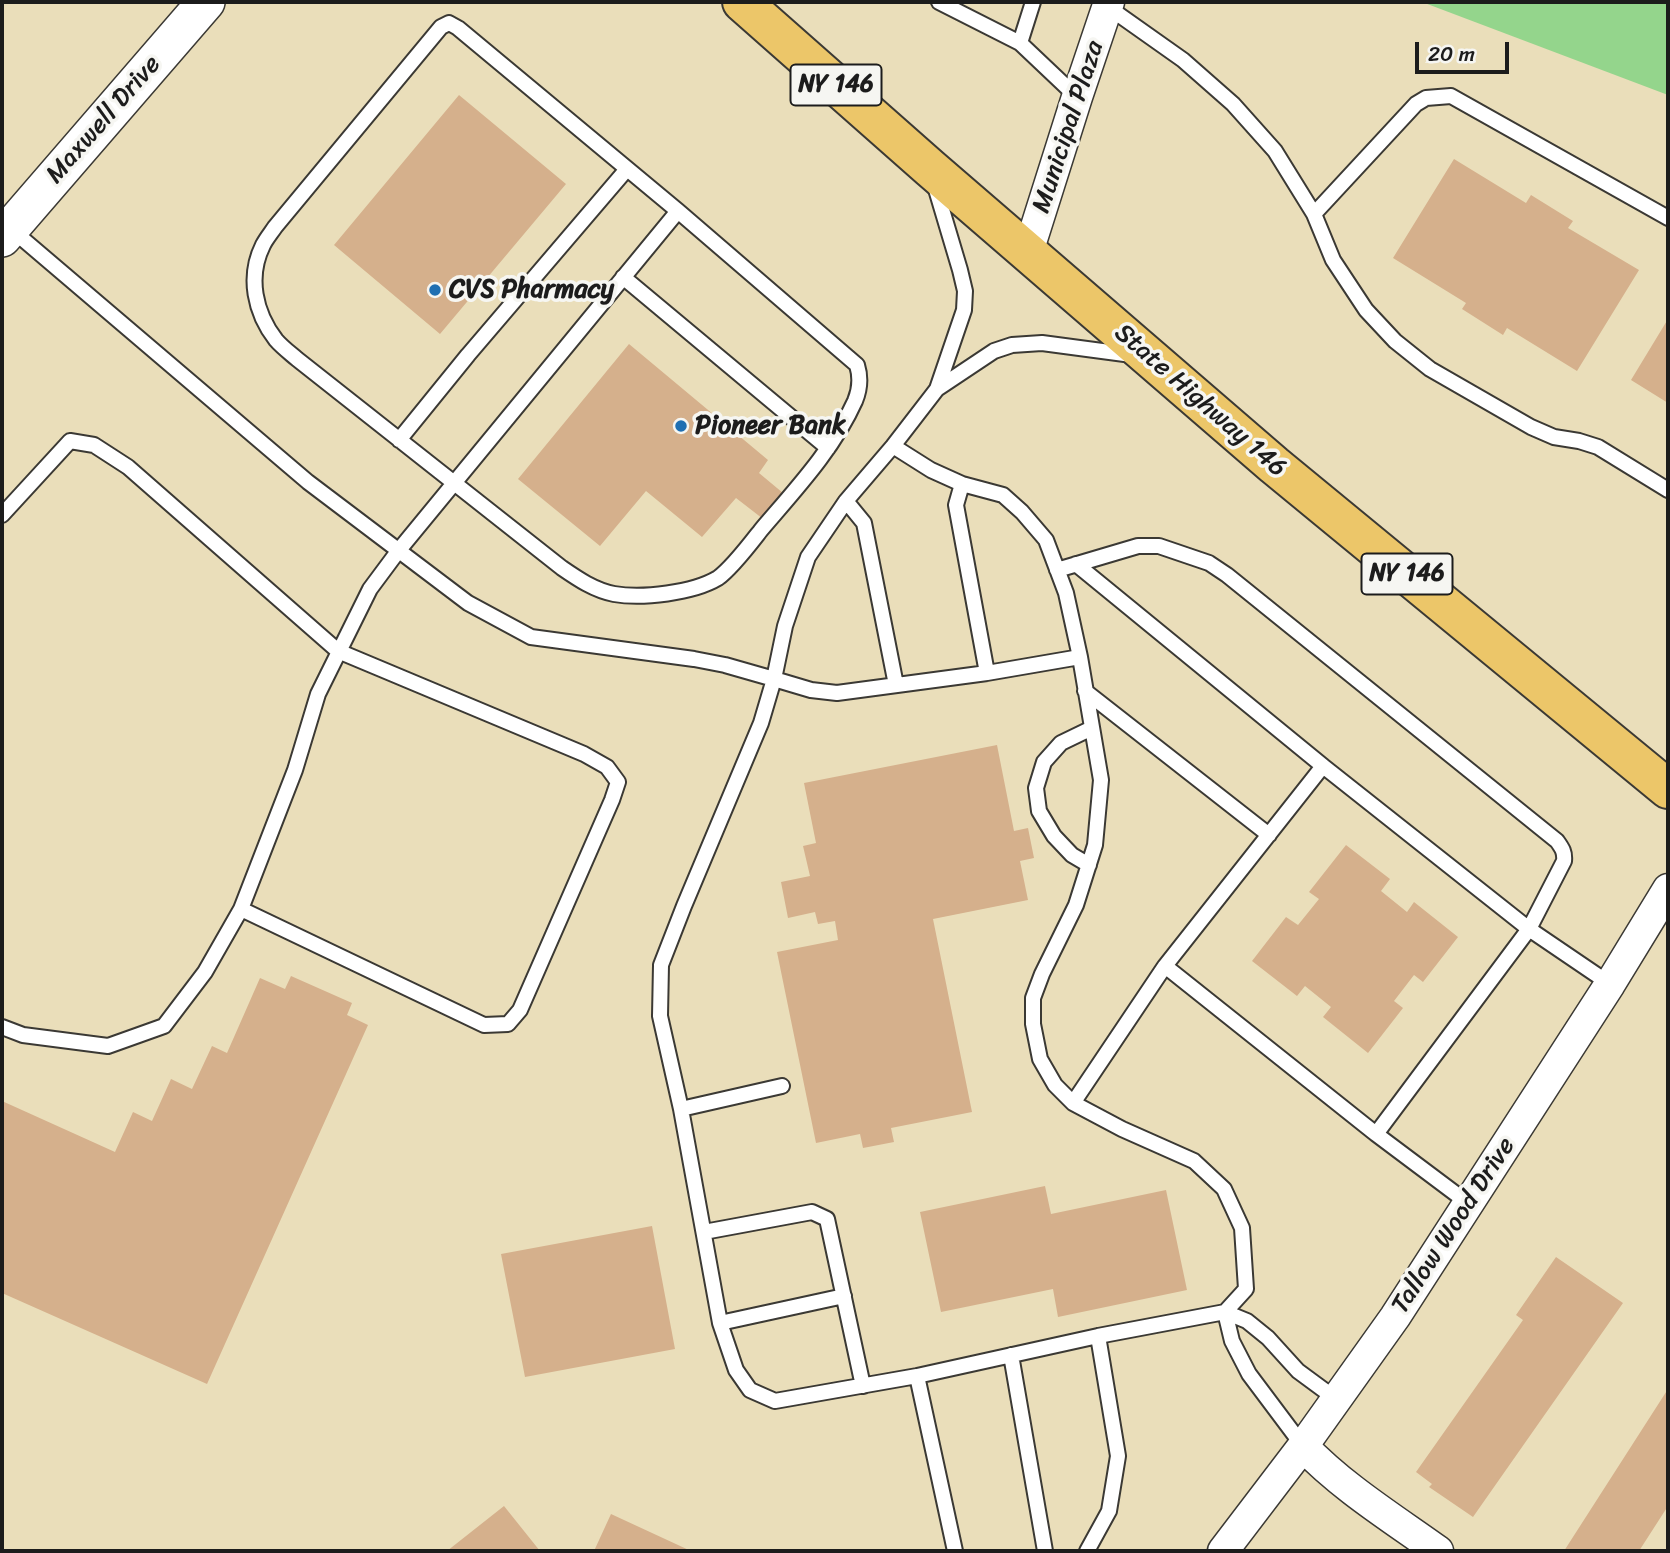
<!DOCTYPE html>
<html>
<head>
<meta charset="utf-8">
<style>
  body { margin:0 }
  #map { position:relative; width:1670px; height:1553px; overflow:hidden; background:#eadeba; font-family:Sriracha,sans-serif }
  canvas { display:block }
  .frame { position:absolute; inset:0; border:4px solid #1c1c1c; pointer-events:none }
  .scale { position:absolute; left:1415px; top:42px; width:94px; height:32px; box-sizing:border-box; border:4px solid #1c1c1c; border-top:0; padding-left:9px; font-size:21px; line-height:24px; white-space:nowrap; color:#1c1c1c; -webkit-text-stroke:5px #f6f6f2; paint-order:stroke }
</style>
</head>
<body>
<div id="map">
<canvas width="1670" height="1553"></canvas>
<div class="frame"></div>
<div class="scale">20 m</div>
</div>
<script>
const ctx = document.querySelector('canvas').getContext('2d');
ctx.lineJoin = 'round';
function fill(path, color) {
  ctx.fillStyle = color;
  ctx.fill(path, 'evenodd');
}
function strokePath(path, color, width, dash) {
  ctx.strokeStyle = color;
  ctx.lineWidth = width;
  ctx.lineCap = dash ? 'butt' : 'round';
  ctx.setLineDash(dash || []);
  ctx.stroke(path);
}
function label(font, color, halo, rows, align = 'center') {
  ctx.font = font + ' Sriracha,sans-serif';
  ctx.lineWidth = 7;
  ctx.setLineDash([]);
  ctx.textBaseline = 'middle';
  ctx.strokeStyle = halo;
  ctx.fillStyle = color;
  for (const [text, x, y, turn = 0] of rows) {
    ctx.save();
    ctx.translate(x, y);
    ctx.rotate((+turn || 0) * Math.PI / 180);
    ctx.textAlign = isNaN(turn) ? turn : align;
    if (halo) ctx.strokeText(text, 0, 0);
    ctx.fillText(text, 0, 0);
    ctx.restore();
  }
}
const green = new Path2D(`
  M1422,2H1668V95Z`);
const building = new Path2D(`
  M459,95L566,184L440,334L334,245Z
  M1454,159L1526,203L1531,195L1573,221L1568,228L1639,270L1577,371L1507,328L1503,335L1462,309L1466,303L1393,258Z
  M1668,319V403L1631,380Z
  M629,344L768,460L759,473L789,498L767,522L736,498L702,537L646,491L600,546L518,479Z
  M997,745L1014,831L1028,828L1034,858L1020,861L1028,900L933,919L972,1112L891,1128L894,1142L863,1148L860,1134L816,1143L777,952L838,940L835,921L818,924L815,912L788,918L781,882L810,876L803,846L816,843L804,783Z
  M1346,845L1390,879L1381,891L1407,912L1414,902L1458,937L1423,982L1414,975L1394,1001L1403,1008L1368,1053L1323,1017L1331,1007L1305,986L1297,996L1252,961L1286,917L1298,925L1319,899L1309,892Z
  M291,976L352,1003L347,1015L368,1025L207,1384L2,1293V1101L115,1152L133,1112L152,1121L171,1079L192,1089L212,1046L227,1053L260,978L285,989Z
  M1045,1186L1051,1214L1166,1190L1187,1290L1058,1317L1053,1289L941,1312L920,1212Z
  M652,1226L675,1349L525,1377L501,1254Z
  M1556,1257L1623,1303L1473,1517L1429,1487L1432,1484L1416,1472L1523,1320L1516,1315Z
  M1668,1389V1506L1639,1551H1564Z
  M504,1506L540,1551H447Z
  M611,1514L691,1551H594Z`);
const service = new Path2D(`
  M939,2L1020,43L1077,97
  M1108,7L1183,60L1233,104L1275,151L1314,214
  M449,23L458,28L678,211L857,365C861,378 860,389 855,401C833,450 795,490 761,530C750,544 732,568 718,578C693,593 642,599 614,594C594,590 578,579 562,568L297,359C290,353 282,347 276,340C255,313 247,277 263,245C266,239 271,233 275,227L441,27Z
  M1020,43L1033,2
  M935,186L960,270L965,291L964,310L937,389
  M1668,218L1451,96L1426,98L1416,104L1314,214L1333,260L1366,310L1395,341L1430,369L1531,427L1554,437L1579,441L1598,447L1668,490
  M11,229L308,482L468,603L531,637L694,659L725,665L774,679L785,626L808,557L846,501L893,446L937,389L994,351L1012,345L1042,343L1132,355
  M623,277L828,448
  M399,440L468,355L627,169
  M893,446L931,470L962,484L1003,495L1022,512L1046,540L1066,593L1080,657L1101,780L1095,845L1076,905L1042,974L1033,998V1024L1040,1059L1055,1085L1073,1103L1122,1129L1194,1161L1224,1189L1242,1228L1246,1289L1225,1312
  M962,484L956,505L987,673
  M846,501L864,523L896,685
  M2,515L70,441L94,445L128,467L338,651L584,754L607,767L618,782L612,800L520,1010L508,1024L484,1025L241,909
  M1076,564L1323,766
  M1057,570L1138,546H1159L1209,563L1227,575L1557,841C1562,848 1565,852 1564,861L1529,929L1376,1134
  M1080,657L987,673L837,693L811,690L774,679L761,723L684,906L661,965L660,1016L681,1109L720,1323L736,1370L750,1390L775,1401L917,1376L1098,1336L1225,1312L1247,1321L1268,1338L1298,1371L1336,1399
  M1085,691L1269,835
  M1089,865L1072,855L1054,836L1039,811L1036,788L1044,762L1061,743L1092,728
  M2,1027L23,1035L108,1046L164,1026L205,972L241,909L295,770L318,694L370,589L399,550L678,211
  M1073,1103L1165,966
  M681,1109L782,1086
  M1468,1203L1376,1134L1165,966L1323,766L1529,929L1610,984
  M704,1232L812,1212L827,1219L863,1386
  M1225,1312L1232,1341L1249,1374L1303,1446
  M720,1323L844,1296
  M1011,1355L1045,1551
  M917,1376L955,1551
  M1087,1551L1109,1511L1118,1456L1098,1336`);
const minor = new Path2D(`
  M1028,252L1077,97L1109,2
  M1303,1446C1342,1487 1392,1518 1438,1551
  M1223,1551L1303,1446L1395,1317L1610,984L1668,889`);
const tertiary = new Path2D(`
  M2,238L206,2`);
const primary = new Path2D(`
  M742,2L930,168L1274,465L1668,789`);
const markers = [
  [435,290,7,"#1f6fb2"],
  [681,426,7,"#1f6fb2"]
];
const shields = [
  [836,85,91],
  [1407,574,91]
];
const shieldNames = [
  ["NY 146",836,85],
  ["NY 146",1407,574]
];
const streetNames = [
  ["Maxwell Drive",104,120,-49],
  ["Municipal Plaza",1069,127,-72],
  ["State Highway 146",1200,401,41],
  ["Tallow Wood Drive",1454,1226,-57]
];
const poiNames = [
  ["CVS Pharmacy",449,290],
  ["Pioneer Bank",695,426]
];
fill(green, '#94d58c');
fill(building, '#d5b08c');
strokePath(service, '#3b3934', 18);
strokePath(minor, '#3b3934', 33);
strokePath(tertiary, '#3b3934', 40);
strokePath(primary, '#3b3934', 42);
strokePath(service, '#fff', 14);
strokePath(minor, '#fff', 30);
strokePath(tertiary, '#fff', 37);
strokePath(primary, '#ecc669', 38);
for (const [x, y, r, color] of markers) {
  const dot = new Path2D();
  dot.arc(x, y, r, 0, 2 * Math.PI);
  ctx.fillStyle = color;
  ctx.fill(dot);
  strokePath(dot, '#f6f6f2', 2.5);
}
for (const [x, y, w] of shields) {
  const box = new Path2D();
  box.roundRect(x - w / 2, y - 20.5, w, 41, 5);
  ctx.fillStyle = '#f6f6f2';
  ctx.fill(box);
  strokePath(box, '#1c1c1c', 2);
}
label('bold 24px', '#1c1c1c', null, shieldNames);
label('26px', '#1c1c1c', '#f6f6f2', streetNames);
label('bold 26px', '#1c1c1c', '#f6f6f2', poiNames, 'left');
</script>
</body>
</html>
